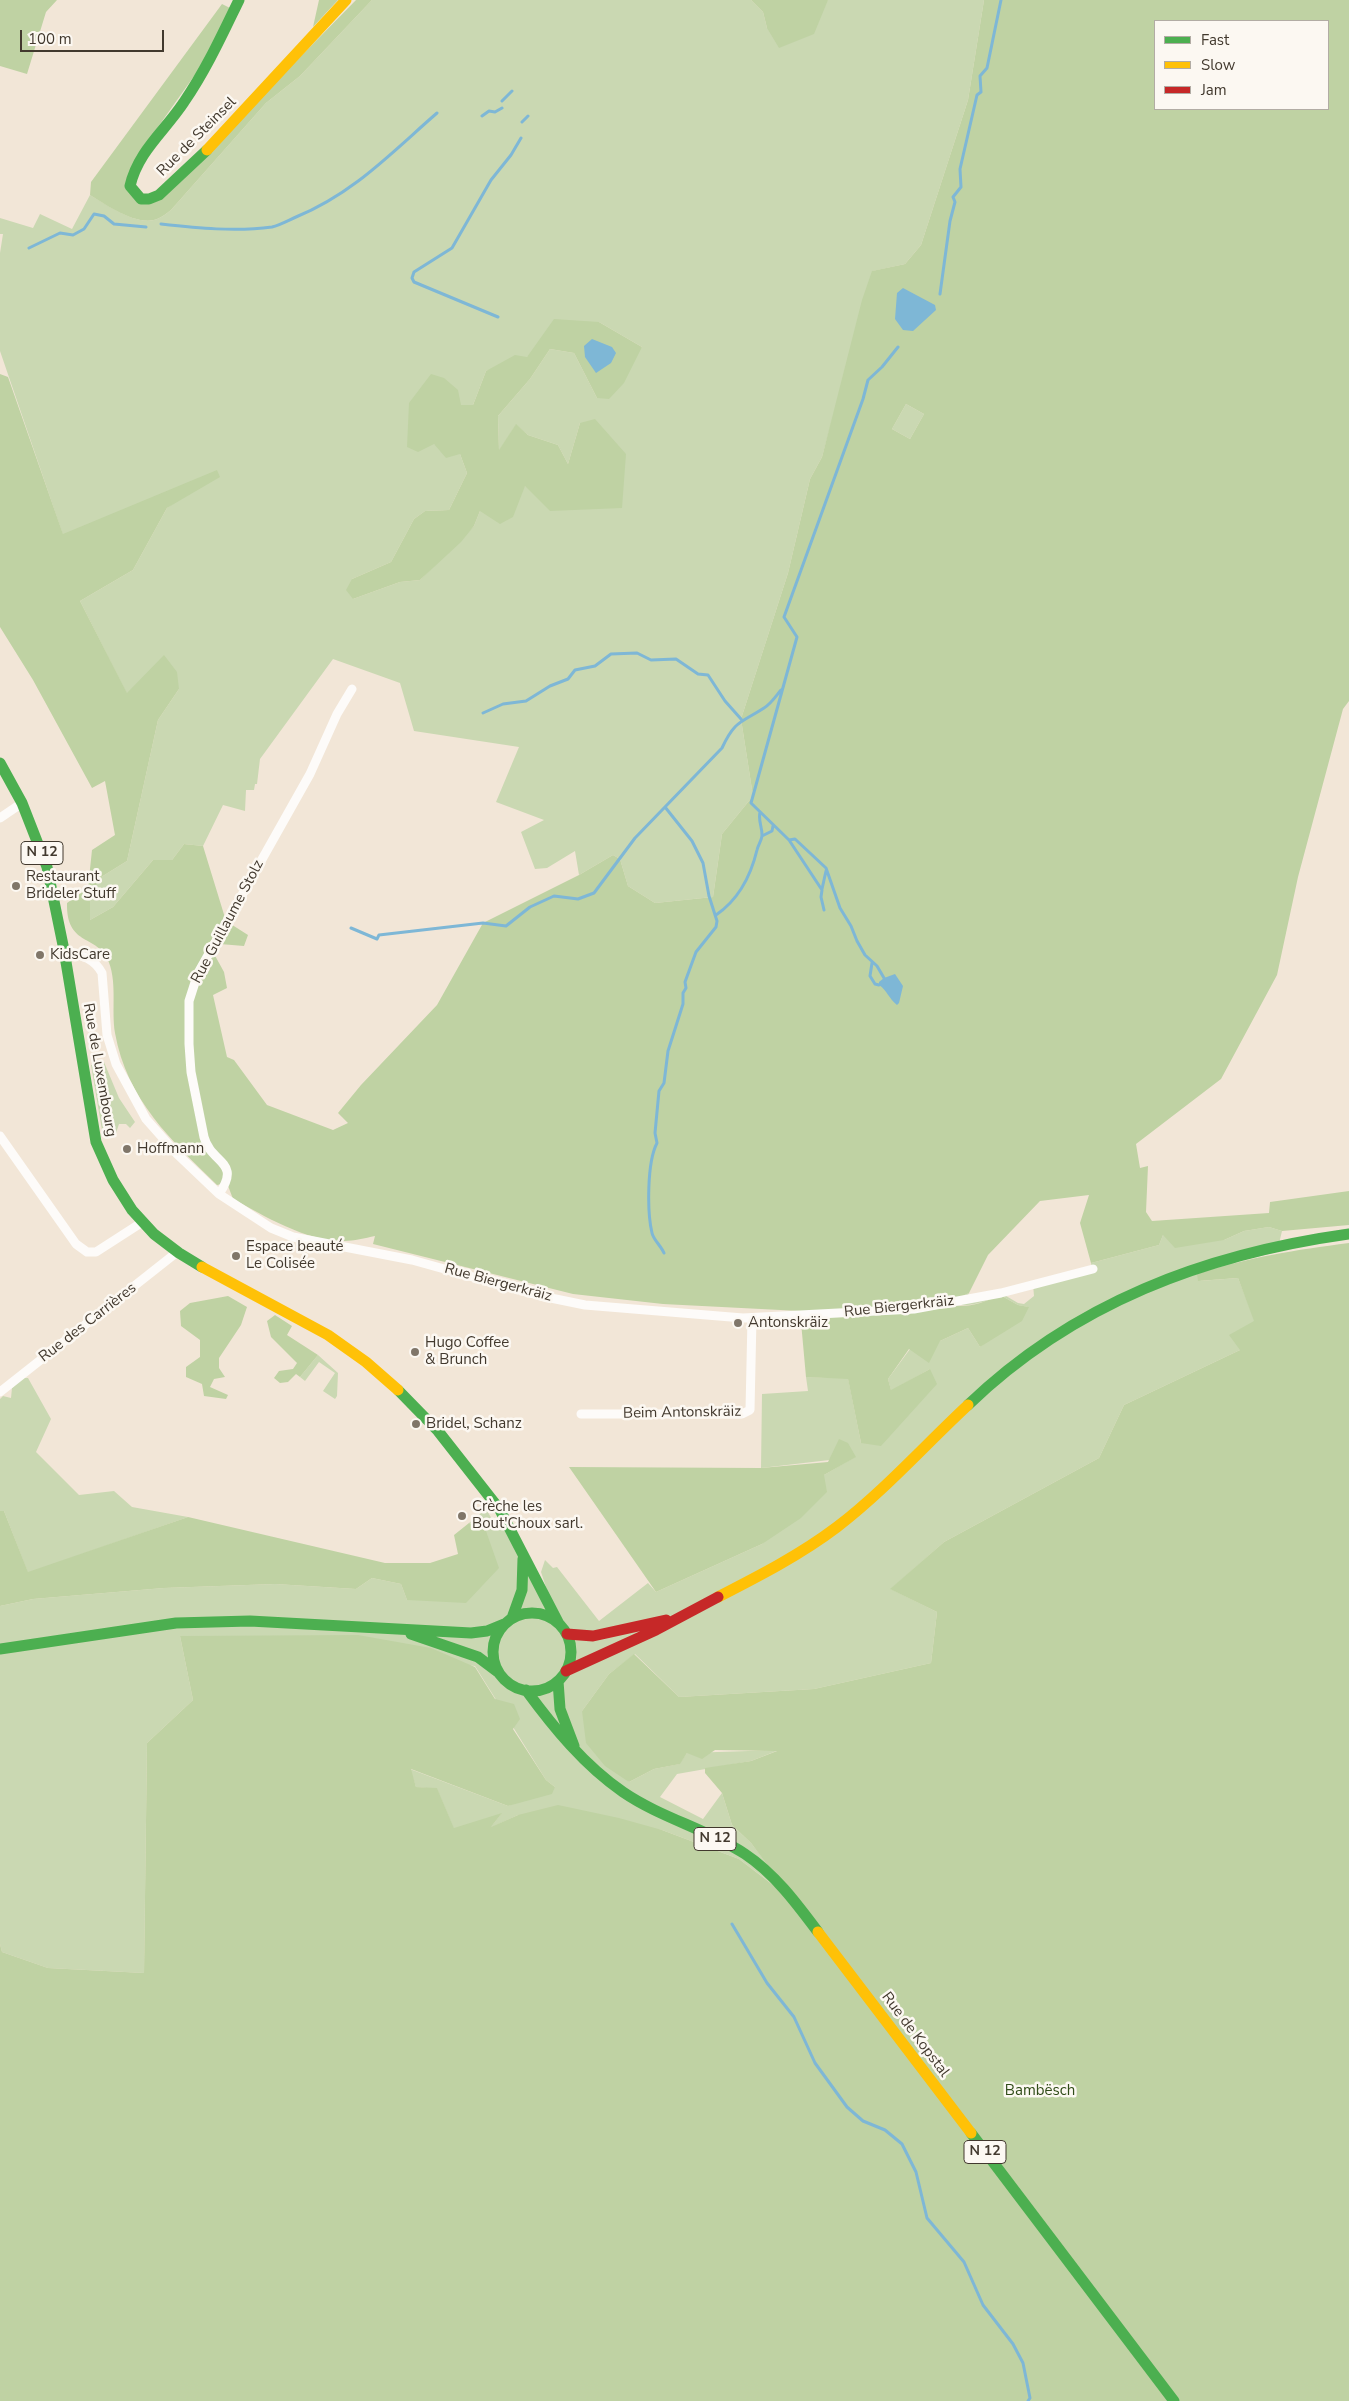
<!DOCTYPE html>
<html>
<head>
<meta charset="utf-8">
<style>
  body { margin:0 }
  #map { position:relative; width:1349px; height:2401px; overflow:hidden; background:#f2e6d7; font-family:"Nunito Sans",sans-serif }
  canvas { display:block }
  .legend { position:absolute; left:1154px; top:20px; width:175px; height:90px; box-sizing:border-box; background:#fcf8f2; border:1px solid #b2aca4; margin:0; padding:6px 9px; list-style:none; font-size:15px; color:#42392e }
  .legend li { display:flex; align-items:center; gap:10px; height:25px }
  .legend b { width:25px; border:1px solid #b2aca4 }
  .scale { position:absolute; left:20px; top:30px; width:144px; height:22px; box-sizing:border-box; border:2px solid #42392e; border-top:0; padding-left:6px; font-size:15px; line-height:18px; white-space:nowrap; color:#42392e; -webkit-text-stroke:4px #fcf8f2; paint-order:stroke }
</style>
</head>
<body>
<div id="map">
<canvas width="1349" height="2401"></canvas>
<ul class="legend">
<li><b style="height:6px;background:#4caf50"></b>Fast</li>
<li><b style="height:6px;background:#ffc107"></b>Slow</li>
<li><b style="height:6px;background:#c62828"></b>Jam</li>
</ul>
<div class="scale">100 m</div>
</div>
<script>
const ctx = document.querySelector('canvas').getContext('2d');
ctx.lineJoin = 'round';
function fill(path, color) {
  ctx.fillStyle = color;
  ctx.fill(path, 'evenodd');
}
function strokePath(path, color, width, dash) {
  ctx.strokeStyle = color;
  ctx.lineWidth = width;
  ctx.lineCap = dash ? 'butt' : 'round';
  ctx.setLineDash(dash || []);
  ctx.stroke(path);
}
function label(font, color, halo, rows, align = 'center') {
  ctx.font = font + ' "Nunito Sans",sans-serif';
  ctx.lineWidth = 5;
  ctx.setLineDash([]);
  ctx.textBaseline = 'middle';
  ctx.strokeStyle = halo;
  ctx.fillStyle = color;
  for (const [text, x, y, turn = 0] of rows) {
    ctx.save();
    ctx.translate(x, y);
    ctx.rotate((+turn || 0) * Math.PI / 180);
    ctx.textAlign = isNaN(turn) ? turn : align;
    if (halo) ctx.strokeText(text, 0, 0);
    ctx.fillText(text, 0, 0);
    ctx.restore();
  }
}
const green = new Path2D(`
  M372,0H751L763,12L767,28L828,0H984L968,100L921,245L905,264L873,271L822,457L810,479L788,573L741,719L753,796L722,834L713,897L655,903L628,886L620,859L613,855L579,875L575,851L547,868L535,869L521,832L544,820L496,802L519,747L414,731L400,683L333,659L260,759L257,784H255L254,790H246L245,811L223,805L203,846L184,844L172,860H153L113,907L90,920L89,896L106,892L96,888L98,879L127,861L158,720L179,689L127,694L80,601L133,570L167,508L217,471L63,535L0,351V253L3,234H0V218L33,228L40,214L72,229L90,195C107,205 138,227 157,219C162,217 167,213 171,210L266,103L300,76ZM599,322L642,347L597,398L574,353L550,349L530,379L498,416L499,451L516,425L528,435L558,445L568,464L580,423L622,508L525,486L480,511L474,526L420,580L400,582L353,599L352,579L391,562L414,519L425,511L449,510L467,473L460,454L434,444L461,405H473L486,371L527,357Z
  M906,404L924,414L910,439L892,429Z
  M104,1062L119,1098L135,1122L130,1128L126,1124H119L116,1133L103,1136L91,1065Z
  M1269,1227L1282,1231L1277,1252L1239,1261L1199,1281L1238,1278L1255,1321L1240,1350L1124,1405L1099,1458L944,1542L891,1589L937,1612L931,1663L814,1689L679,1697L635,1654L609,1674L582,1711L629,1782L654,1769L679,1764L687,1753L779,1750L751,1761L677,1774L660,1797L703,1819L722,1793L732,1825L751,1843L796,1902L739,1859L662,1830L518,1815L490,1828L501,1814L454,1829L437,1789L416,1787L410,1769L508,1806L555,1787L546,1780L475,1666L180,1636L193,1700L147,1743L144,1973L48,1968L2,1952L0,1944V1606L33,1599L164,1588L275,1584L356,1589L372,1578L401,1584L407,1600L486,1531L469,1523L486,1509L496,1526L510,1529L547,1590L541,1572L545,1560L553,1568L557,1567L599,1621L648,1583L656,1592L762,1544L824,1475L855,1457L761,1468L762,1394L808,1391L806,1377L848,1378L861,1443L930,1369L891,1391L888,1379L910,1349L940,1341L968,1328L980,1347L1028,1307L1018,1305L1000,1295C980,1305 965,1307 943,1304L969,1293L966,1299L1001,1293L1018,1303L1024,1304L1034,1296L1033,1284L1092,1269L1091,1263L1159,1245L1163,1235L1224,1240L1244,1231Z
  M318,1355L338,1373L337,1396L335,1399L323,1391L335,1373L319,1362L305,1381L300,1377Z
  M23,1378H28L51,1419L36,1452L79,1495L114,1491L132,1507L188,1517L28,1573L4,1511H0V1399L3,1396L11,1398L12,1388Z`);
const forest = new Path2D(`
  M0,0H57L46,12L27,74L0,66Z
  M319,0H338L313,27Z
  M356,0H372L300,76L266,103L171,210C167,213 162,217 157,219C138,227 106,205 90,195L91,182L222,4L230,8L204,62L143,148L128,190L161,199Z
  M751,0H828L814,34L779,48L767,28L763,12Z
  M984,0H1349V701L1343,709L1298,877L1277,975L1221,1079L1136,1144L1140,1168L1148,1166L1146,1212L1152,1221L1269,1213L1270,1202L1349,1191V1225L1282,1231L1269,1227L1244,1231L1224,1240L1175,1248L1163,1235L1159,1245L1091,1263L1080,1223L1089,1195L1040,1201L988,1255L969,1293L944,1304C965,1309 981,1304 1000,1295L1018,1305L1029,1307L1022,1321L980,1347L968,1328L940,1341L929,1363L909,1349L888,1379L891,1390L930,1369L937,1384L881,1446L861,1443L848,1379L806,1377L800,1311L663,1304L573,1294L373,1244L375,1236C365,1238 354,1241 344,1241C308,1242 264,1216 233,1199L227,1183L217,1185C171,1140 127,1100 115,1033C111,1009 118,980 107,958C95,935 66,945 67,903L88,888L92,850L115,835L105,781L92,788L33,680L0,627V374L8,377L63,534L217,470L220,477L167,508L133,570L80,601L127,693L164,655L177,672L179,689L158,720L127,861L98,879L96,888L107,892L100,898L90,897V920L113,907L153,860H172L184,844L203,846L226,921L248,935L244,946L220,944L213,952L224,972L227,988L213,995L227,1057L234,1060L267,1105L333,1130L348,1123L338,1113L361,1085L437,1005L483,923L579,875L613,855L620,859L628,886L655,903L713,897L722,834L753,796L741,719L788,573L810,479L822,457L862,300L872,271L905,264L921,245L968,100ZM1155,21H1328V109H1155ZM906,404L924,414L910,439L892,429Z
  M554,319L599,322L642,347L624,383L609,399L597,398L574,353L550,349L530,379L498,416L499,450L516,424L528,435L558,445L568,464L580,423L595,419L626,454L622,508L550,511L525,486L513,517L500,524L480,511L474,526L461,542L420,580L400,582L353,599L346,590L352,579L391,562L414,519L425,511L449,510L467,473L460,454L446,458L434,444L418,452L407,447L409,403L431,374L444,378L458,390L461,405H473L486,371L515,355L527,357Z
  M1349,1243V2401H0V1944L2,1952L48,1968L144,1973L147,1743L193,1700L180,1636L358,1635L431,1648L475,1667L495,1699L514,1704L520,1719L513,1729L546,1780L555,1787L552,1794L508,1806L411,1769L416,1787L437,1788L454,1828L502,1813L491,1827L518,1815L558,1805L619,1818L662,1830L739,1859L794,1901L751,1843L732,1825L722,1793L705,1773V1768L751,1761L777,1751L715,1750L702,1759L687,1753L680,1764L654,1769L629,1782L605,1766L586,1743L582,1711L609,1674L634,1654L679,1697L814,1689L931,1663L937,1612L890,1589L944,1542L1099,1458L1124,1405L1240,1350L1229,1335L1254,1321L1238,1278L1198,1281L1197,1274C1250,1257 1295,1250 1349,1243Z
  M228,1296L247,1307L241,1325L219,1358V1368L225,1377L214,1379L210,1387L228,1395L226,1399L204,1396L202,1384L186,1377V1367L200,1357V1340L181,1326L180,1311L190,1303Z
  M275,1315L292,1326L287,1335L318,1355L300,1377L296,1374L288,1382L280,1383L274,1378L279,1371L293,1369L297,1363L271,1337L267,1321Z
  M839,1439L848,1443L856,1457L824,1475L827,1492L801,1518L762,1544L656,1592L569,1467L761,1468L828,1462Z
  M0,1511H4L28,1572L188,1517L385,1563H430L458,1554L454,1535L469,1523L486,1531L499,1568L466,1603L407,1600L401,1584L372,1578L356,1589L275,1584L164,1588L33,1599L0,1606Z`);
const water = new Path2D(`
  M903,288L935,305L936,310L913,331L903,330L895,319L897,293Z
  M592,339L612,347L616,353L611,363L596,373L585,357L584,346Z
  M895,974L903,986L899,1003L897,1005C889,999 887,990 879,985V982L884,978Z`);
const stream = new Path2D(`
  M502,101L512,91
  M482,116L489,111L495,112L502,108
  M522,122L528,116
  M161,224C197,228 235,232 272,227C280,225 289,220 296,217C354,193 391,153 437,113
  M29,248L60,233L73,235L84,229L94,214L104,216L114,224L146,227
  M940,294L950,221L955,202L953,197L961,187L960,169L977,95L981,92L980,76L987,68L1001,0
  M498,317L414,282L412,278L414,272L452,248L491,180L511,155L521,138
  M483,713L503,704L526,701L550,686L568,679L575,670L595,666L611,654L637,653L651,660L676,659L698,674L708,675L725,701L741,719
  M762,836L772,831L773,826
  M789,840L795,839L826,868L840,908L851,926L857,941L865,955L877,966L884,978
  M822,889L826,871
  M824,910L821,897L822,890L789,840L751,803L797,637L784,617L863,399L868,380L882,367L898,347
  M716,915C738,900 751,875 757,850C758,845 762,840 762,835C762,826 758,821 760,812
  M351,928L377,939L379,935L483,923L506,926L530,907L554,896L578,899L594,893L635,838L722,748C735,720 741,723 764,708C771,704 776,696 781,690
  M872,963L870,976L875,984L879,985
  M664,1253C661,1246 653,1239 652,1233C647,1212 647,1162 657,1143L655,1133L659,1091L664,1083L668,1051L683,1004V993L686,988L685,982L696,952L716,927L717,921L709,896L703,863L692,841L665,807
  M732,1924L767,1983L794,2017L815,2063L847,2107L863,2121L885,2130L902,2144L916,2172L927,2218L964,2262L983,2305L1013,2344L1023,2363L1030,2398L1028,2401`);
const street = new Path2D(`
  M0,818L22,803
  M64,950C80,955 94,958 102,973L107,1035L116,1064L146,1119L177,1154L219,1194L271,1228L293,1237L412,1260L541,1296L585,1305L743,1318L914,1309L1001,1293L1093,1269
  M0,1136L76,1244L87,1252H96L141,1223
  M219,1194C242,1161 211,1164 204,1137L191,1072L189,1044V1001L198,973L310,774L337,714L352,689
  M0,1392L176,1253
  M581,1414H742L750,1410L752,1318`);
const fast = new Path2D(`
  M207,150L159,195L149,199H141L130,186C138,151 165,131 184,102C206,70 222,35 239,0
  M0,763L22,803L47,867L64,950L96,1142L113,1180L132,1210L154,1234L179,1253L202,1267
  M398,1390L438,1431L500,1510L558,1622
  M968,1405C1074,1303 1205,1254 1349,1234
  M493 1652a39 39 0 1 1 78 0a39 39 0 1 1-78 0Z
  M512,1618L522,1590L523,1559
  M411,1634L478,1657L498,1672
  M0,1649L176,1623L250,1621L471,1633L487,1631L504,1624
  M558,1681L560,1709L574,1746
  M526,1690C554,1728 584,1765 623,1792C661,1818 707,1829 745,1854C775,1874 797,1904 818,1932
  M971,2133L1174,2401`);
const slow = new Path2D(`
  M207,150L346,0
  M202,1267L328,1335L366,1362L398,1390
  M718,1597C759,1576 800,1555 837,1527C884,1491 924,1446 968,1405
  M818,1932L971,2133`);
const jam = new Path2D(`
  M567,1634L593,1636L666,1620
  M566,1671L656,1630L718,1597`);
const markers = [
  [16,886,5,"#807669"],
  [40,955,5,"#807669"],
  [127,1149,5,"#807669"],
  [236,1256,5,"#807669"],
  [738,1323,5,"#807669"],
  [415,1352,5,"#807669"],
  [416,1424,5,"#807669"],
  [462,1516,5,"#807669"]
];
const shields = [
  [42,853,42],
  [715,1839,42],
  [985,2152,42]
];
const shieldNames = [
  ["N 12",42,853],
  ["N 12",715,1839],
  ["N 12",985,2152]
];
const streetNames = [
  ["Rue de Steinsel",197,137,-45],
  ["Rue Guillaume Stolz",228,922,-62],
  ["Rue de Luxembourg",99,1070,80],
  ["Rue Biergerkräiz",498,1283,15],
  ["Rue Biergerkräiz",899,1307,-6],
  ["Rue des Carrières",88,1323,-38],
  ["Beim Antonskräiz",682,1413,-1],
  ["Rue de Kopstal",915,2035,53]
];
const poiNames = [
  ["Restaurant",26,877],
  ["Brideler Stuff",26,894],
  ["KidsCare",50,955],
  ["Hoffmann",137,1149],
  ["Espace beauté",246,1247],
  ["Le Colisée",246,1264],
  ["Antonskräiz",748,1323],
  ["Hugo Coffee",425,1343],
  ["& Brunch",425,1360],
  ["Bridel, Schanz",426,1424],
  ["Crèche les",472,1507],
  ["Bout'Choux sarl.",472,1524]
];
const parkNames = [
  ["Bambësch",1040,2091]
];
fill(green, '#cad8b2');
fill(forest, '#bfd2a3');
fill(water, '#7eb7d6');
strokePath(stream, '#7eb7d6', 3);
strokePath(street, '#fdfbf9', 9);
strokePath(fast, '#4caf50', 11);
strokePath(slow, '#ffc107', 11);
strokePath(jam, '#c62828', 11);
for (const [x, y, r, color] of markers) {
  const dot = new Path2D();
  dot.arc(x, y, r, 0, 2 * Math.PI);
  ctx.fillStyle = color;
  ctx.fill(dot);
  strokePath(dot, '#fcf8f2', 2);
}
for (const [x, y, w] of shields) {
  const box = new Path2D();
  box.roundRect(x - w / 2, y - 11.5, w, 23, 4);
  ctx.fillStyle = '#fcf8f2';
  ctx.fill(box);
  strokePath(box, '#42392e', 1);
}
label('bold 14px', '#42392e', null, shieldNames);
label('15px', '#42392e', '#fcf8f2', streetNames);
label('15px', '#42392e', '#fcf8f2', poiNames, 'left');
label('15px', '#304c18', '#fcf8f2', parkNames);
</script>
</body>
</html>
